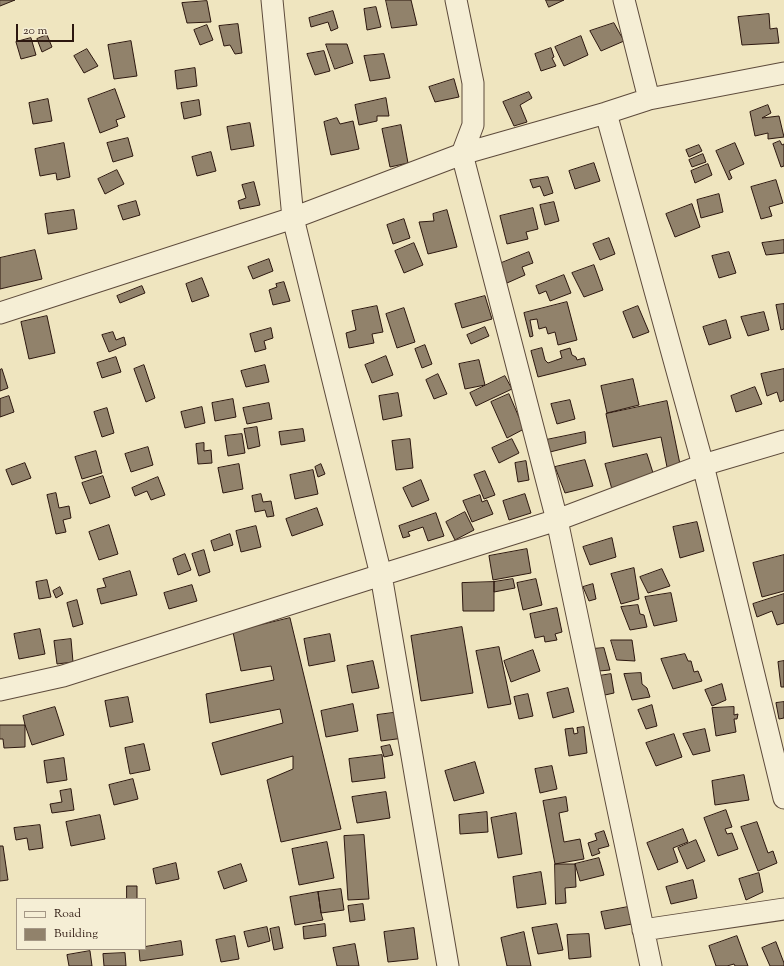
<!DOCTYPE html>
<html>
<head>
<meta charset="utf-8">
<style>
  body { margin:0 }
  #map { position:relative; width:784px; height:966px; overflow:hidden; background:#efe5bf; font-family:"Sorts Mill Goudy",serif }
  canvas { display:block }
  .legend { position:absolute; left:16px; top:898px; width:130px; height:52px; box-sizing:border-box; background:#f5eed5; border:1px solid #a59886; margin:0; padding:5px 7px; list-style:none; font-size:12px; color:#2c170f }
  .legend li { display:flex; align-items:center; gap:8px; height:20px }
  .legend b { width:20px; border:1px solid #a59886 }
  .scale { position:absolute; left:16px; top:24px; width:58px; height:18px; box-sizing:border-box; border:2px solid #2c170f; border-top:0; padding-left:5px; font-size:12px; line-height:14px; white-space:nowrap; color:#2c170f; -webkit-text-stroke:3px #f5eed5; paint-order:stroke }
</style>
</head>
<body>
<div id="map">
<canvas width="784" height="966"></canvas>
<ul class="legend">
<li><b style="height:5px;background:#f5eed5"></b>Road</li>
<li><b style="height:11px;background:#91826b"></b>Building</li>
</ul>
<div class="scale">20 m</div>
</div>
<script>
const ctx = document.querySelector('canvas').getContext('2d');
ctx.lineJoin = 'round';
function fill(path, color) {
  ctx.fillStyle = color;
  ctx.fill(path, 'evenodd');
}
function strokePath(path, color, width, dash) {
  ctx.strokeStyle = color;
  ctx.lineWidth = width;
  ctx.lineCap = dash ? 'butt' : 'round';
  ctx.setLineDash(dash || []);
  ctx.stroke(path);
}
const building = new Path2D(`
  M0,0H15L0,6Z
  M386,0H411L417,25L392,28Z
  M546,0H564L549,7Z
  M207,1L211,22L187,23L182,3Z
  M376,7L381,27L367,30L364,9Z
  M333,11L338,28L331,31L328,22L311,27L309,18Z
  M769,14L770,29L777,28L779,43L742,45L738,17Z
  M614,23L624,41L601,51L590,31Z
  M238,24L242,53L235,54L230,45L224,46L219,26Z
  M207,25L213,40L200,45L194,30Z
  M47,35L52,47L42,52L37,39Z
  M581,36L588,55L564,66L555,47Z
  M31,38L36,55L21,59L16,42Z
  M131,41L137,76L114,79L108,45Z
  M326,44H347L353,63L335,69Z
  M551,48L554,57L552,58L556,66L541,71L535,54Z
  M87,49L98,66L84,73L74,56Z
  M324,51L330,71L315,75L307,54Z
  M384,54L390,78L370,81L364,56Z
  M195,68L197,86L177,89L175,71Z
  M454,79L459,97L435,102L429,87Z
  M115,89L125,117L116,120L118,126L100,133L88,99Z
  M529,92L532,98L520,105L527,122L514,126L503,102Z
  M386,98L389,116H377V121L359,125L355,105Z
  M48,99L52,121L33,124L29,103Z
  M199,100L201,115L184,119L181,103Z
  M768,105L771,113L762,118L779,116L784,137L768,139V133L755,136L750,112Z
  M337,118L340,124L353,121L359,149L331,155L324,122Z
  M250,123L254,146L231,150L227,127Z
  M401,125L408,163L390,167L382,129Z
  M128,138L133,156L113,162L107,143Z
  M780,141L782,145L784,144V166L781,167L773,144Z
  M64,143L70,177L57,180L56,173L40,176L35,149Z
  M735,143L744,164L729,171L732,178L729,180L716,151Z
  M699,145L702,151L689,157L686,150Z
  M211,152L216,171L197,176L192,157Z
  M703,154L706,162L692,167L689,160Z
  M594,163L600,181L575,189L569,171Z
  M708,164L712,175L695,183L691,171Z
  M117,170L124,184L105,194L98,179Z
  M548,177L553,193L544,196L540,186L533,188L530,180Z
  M776,180L783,203L769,207L772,216L761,219L751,187Z
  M254,182L260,205L240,209L238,201L246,198L242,185Z
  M719,194L723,212L701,218L697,200Z
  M136,201L140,215L123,220L118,206Z
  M554,202L559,221L545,225L540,205Z
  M692,204L700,227L675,237L666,214Z
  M533,208L538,229L526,232L528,239L507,244L500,216Z
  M74,210L77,229L48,234L45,214Z
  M447,210L457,247L428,254L419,222L434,221L433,214Z
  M404,219L410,238L393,244L387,225Z
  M609,238L615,254L600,260L593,244Z
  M784,240V253L766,255L762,243Z
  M414,243L423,265L404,273L395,251Z
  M35,250L42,279L0,289V258Z
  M529,252L533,263L522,267L525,275L507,283L499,264Z
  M729,252L736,273L719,278L712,256Z
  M269,259L273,271L253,279L248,267Z
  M594,265L603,290L584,297L572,273Z
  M564,275L571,293L550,301L546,291L539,294L536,286Z
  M202,278L209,296L192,302L186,284Z
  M284,282L290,301L273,305L269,290L277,287L276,284Z
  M142,286L145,293L120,303L117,296Z
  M485,296L492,319L462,328L455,304Z
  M567,302L577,340L558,345L555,332L548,334L546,327L539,329L537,319L530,320L533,336L530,337L524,313Z
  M784,304V329L781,330L776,305Z
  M377,306L383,332L372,334L374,343L349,348L346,333L356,330L352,311Z
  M638,306L649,332L633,338L623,312Z
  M404,308L415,342L397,348L386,314Z
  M764,312L769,330L748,336L741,317Z
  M47,316L55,353L29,359L21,322Z
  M726,320L731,338L709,345L703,327Z
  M485,327L489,336L471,344L467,335Z
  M271,328L273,338L264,341L266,349L255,352L250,334Z
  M113,332L116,340L124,337L126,345L109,352L102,335Z
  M425,345L432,364L422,368L415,349Z
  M542,348L545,360L548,363L562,358L560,351L570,348L572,355L576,357L577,360L584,358L586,365L538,377L531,351Z
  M386,356L393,375L372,383L365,365Z
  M116,357L121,372L102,378L97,363Z
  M479,360L485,385L465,389L459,364Z
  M144,365L155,398L146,402L134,369Z
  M265,365L269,382L246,387L241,371Z
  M2,369L8,388L0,391V370Z
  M784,369V400L780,402L777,392L767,396L761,374Z
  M438,374L447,394L434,399L426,380Z
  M505,376L512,389L476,406L470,393Z
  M633,379L639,405L607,413L601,386Z
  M755,387L762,404L736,412L731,396Z
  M398,393L402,416L383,420L379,396Z
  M509,394L524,429L507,438L491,402Z
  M9,396L14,412L0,417V399Z
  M233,399L236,417L215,421L212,403Z
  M570,400L575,419L557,424L551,404Z
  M667,401L681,469L668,472L661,437L613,447L606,414Z
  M269,403L272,419L247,424L243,408Z
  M202,407L205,423L185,428L181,412Z
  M107,408L114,433L102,437L94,412Z
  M257,427L260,446L248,449L244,429Z
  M303,429L305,441L281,445L279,432Z
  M585,432L586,443L550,452L546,440Z
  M242,434L245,453L228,456L225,436Z
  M410,439L413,468L396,470L392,441Z
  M512,439L519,453L499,463L492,448Z
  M204,443V451L211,450L212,463L198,464L196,444Z
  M148,447L153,465L131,472L125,454Z
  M96,451L102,473L82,479L75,457Z
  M647,454L654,476L620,485L622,491L613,493L605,464Z
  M585,460L593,486L565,493L555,467Z
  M526,461L529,480L518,482L515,463Z
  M25,463L31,478L12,485L6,470Z
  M239,464L243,489L223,493L218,468Z
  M321,464L325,474L318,477L315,467Z
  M313,470L318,494L295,499L290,475Z
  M485,471L495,495L484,499L474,475Z
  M103,476L110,497L90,504L82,483Z
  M158,477L165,495L151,500L147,491L135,496L132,488Z
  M421,480L429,500L412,507L403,488Z
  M56,493L59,508L69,506L71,518L63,520L66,532L56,534L47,495Z
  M261,494L263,502L271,501L274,516L267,517L265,510L255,512L252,496Z
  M525,494L531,513L509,520L503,501Z
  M480,495L482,502L487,500L493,514L472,522L463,501Z
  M317,508L323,525L292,536L286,519Z
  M465,512L474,530L455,540L446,522Z
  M436,513L444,536L428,541L423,527L408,532L410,536L403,538L399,526Z
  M697,522L704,551L680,558L673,527Z
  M109,525L118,554L99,560L89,532Z
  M256,526L261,547L241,552L236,531Z
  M230,534L233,545L214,551L211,541Z
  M612,538L616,557L590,565L583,547Z
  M527,549L531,573L493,580L489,556Z
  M204,550L210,572L199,576L192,554Z
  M185,554L191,570L178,575L173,559Z
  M784,555V591L762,597L753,563Z
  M634,568L639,599L621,604L611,574Z
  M662,569L670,586L648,593L640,577Z
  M130,571L137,595L101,604L97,589L106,587L103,579Z
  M513,579L515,588L494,592V582Z
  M536,579L542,605L523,610L517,583Z
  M47,580L51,597L39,599L36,582Z
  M494,582V611H463L462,583Z
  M593,584L596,599L589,601L583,587Z
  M192,585L197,601L169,609L164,593Z
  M60,587L63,594L56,598L53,591Z
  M671,593L677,621L654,626L645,597Z
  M784,594V623L777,625L772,611L757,617L753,604Z
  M77,600L83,624L73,627L67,603Z
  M638,605L640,614L644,615L647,627L630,630L621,607Z
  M557,608L562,632L555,634L557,640L545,642L544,636L535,638L530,614Z
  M290,618L341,829L281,842L267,780L293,769V756L221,775L212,743L283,723L280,709L210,723L206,694L274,680L271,666L241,671L233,632Z
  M462,627L473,693L421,701L411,636Z
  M40,629L45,654L19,659L14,634Z
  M330,634L335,661L309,666L304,639Z
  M71,639L73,662L57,664L54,641Z
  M611,640H632L635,661L617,660Z
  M499,647L511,704L488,708L476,651Z
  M604,648L610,670L599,671L592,649Z
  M533,650L540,671L511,682L504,661Z
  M685,654L688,661H691L694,672L698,671L702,681L673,689L661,659Z
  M373,661L379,688L352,693L347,666Z
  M784,661V687H781L778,662Z
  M641,673L642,684L647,688L650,697L632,700L624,674Z
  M611,674L614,693L605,695L599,676Z
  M722,684L726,700L712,706L705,690Z
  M568,688L574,712L553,718L547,693Z
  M528,694L533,716L519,719L514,697Z
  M128,697L133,722L110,727L105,701Z
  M784,702V718L779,719L776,703Z
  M353,704L358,731L326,737L321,711Z
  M652,705L657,726L646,729L638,710Z
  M55,707L64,735L32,745L25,725L23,716Z
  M734,707V715L738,714L737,719H734L736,732L716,736L712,708Z
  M400,712L404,738L381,741L377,715Z
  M0,725H25V747L4,748L3,739H0Z
  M584,727L587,753L569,756L565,729L573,728L574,734L578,733L577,728Z
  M705,729L710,751L693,755L683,734Z
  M674,734L682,757L656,766L646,743Z
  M144,744L150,770L130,774L125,748Z
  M390,745L393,755L384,757L381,747Z
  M382,755L385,778L352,782L349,759Z
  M64,758L67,780L47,783L44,761Z
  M475,762L484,793L454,801L445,771Z
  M552,766L557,789L540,793L535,769Z
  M744,775L749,800L715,805L712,781Z
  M133,779L138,799L114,805L109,785Z
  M71,789L74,810L52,813L50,804L62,802L60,791Z
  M386,792L390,818L357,823L352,797Z
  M566,797L568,811L559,813L564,842L580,839L584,859L555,864L543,801Z
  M726,810L732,827L725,829L727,834L732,833L738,849L718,856L704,818Z
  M487,812L488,832L460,834L459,815Z
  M516,813L522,854L498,858L491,818Z
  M100,815L105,839L71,846L66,822Z
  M757,822L768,853L773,851L777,863L758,871L741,827Z
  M40,825L43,848L29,850L27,838L16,840L14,828Z
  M683,829L688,842L673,848L678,862L658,870L647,843Z
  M604,831L609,846L598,849L600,853L592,856L588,843L597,840L595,834Z
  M364,835L369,899L348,900L344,836Z
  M696,840L705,861L687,869L678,848Z
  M327,842L334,878L299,885L292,849Z
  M0,846H3L8,880L0,881Z
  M599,858L604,875L580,881L575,864Z
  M176,863L179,879L156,884L153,869Z
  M241,864L247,881L224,889L218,872Z
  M555,864H575L576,887L565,888L566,903L556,904Z
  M541,872L546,904L517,908L513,877Z
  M759,873L763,892L746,900L739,879Z
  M693,880L697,898L671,904L666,887Z
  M127,886H137V899H127Z
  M341,889L344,910L321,913L318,892Z
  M318,892L321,913L323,920L295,925L290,897Z
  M363,904L365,920L350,922L348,906Z
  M628,907L632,924L605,929L601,912Z
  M325,924L326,936L304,939L303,927Z
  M557,924L563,950L538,954L532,928Z
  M267,927L270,941L248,947L244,932Z
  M279,927L283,948L274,950L270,929Z
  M414,928L418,959L388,962L384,932Z
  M524,932L531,966H507L501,938Z
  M589,934L591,957L569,959L567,935Z
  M235,936L239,959L221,962L216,940Z
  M737,936L748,966H735L734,964L727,966H716L709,946Z
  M181,941L183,955L140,961L139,949H145V947Z
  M776,942L784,963V966H770L762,948Z
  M355,944L359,966H337L333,948Z
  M90,951L92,966H69L67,955Z
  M125,953L126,966H104L103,954Z`);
const street = new Path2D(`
  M272,0L293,218L381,575L448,966
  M456,0L473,83V125L462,154L557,520L651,966
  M624,0L649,99
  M606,113L703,465L784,798
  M0,313L293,218L462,154L606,113L649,99L784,73
  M0,690L63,676L381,575L557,520L703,465L784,441
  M643,930L784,909`);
fill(building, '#91826b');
strokePath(building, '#2c170f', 1);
strokePath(street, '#5d4a3b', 23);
strokePath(street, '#f5eed5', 21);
</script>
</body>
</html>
